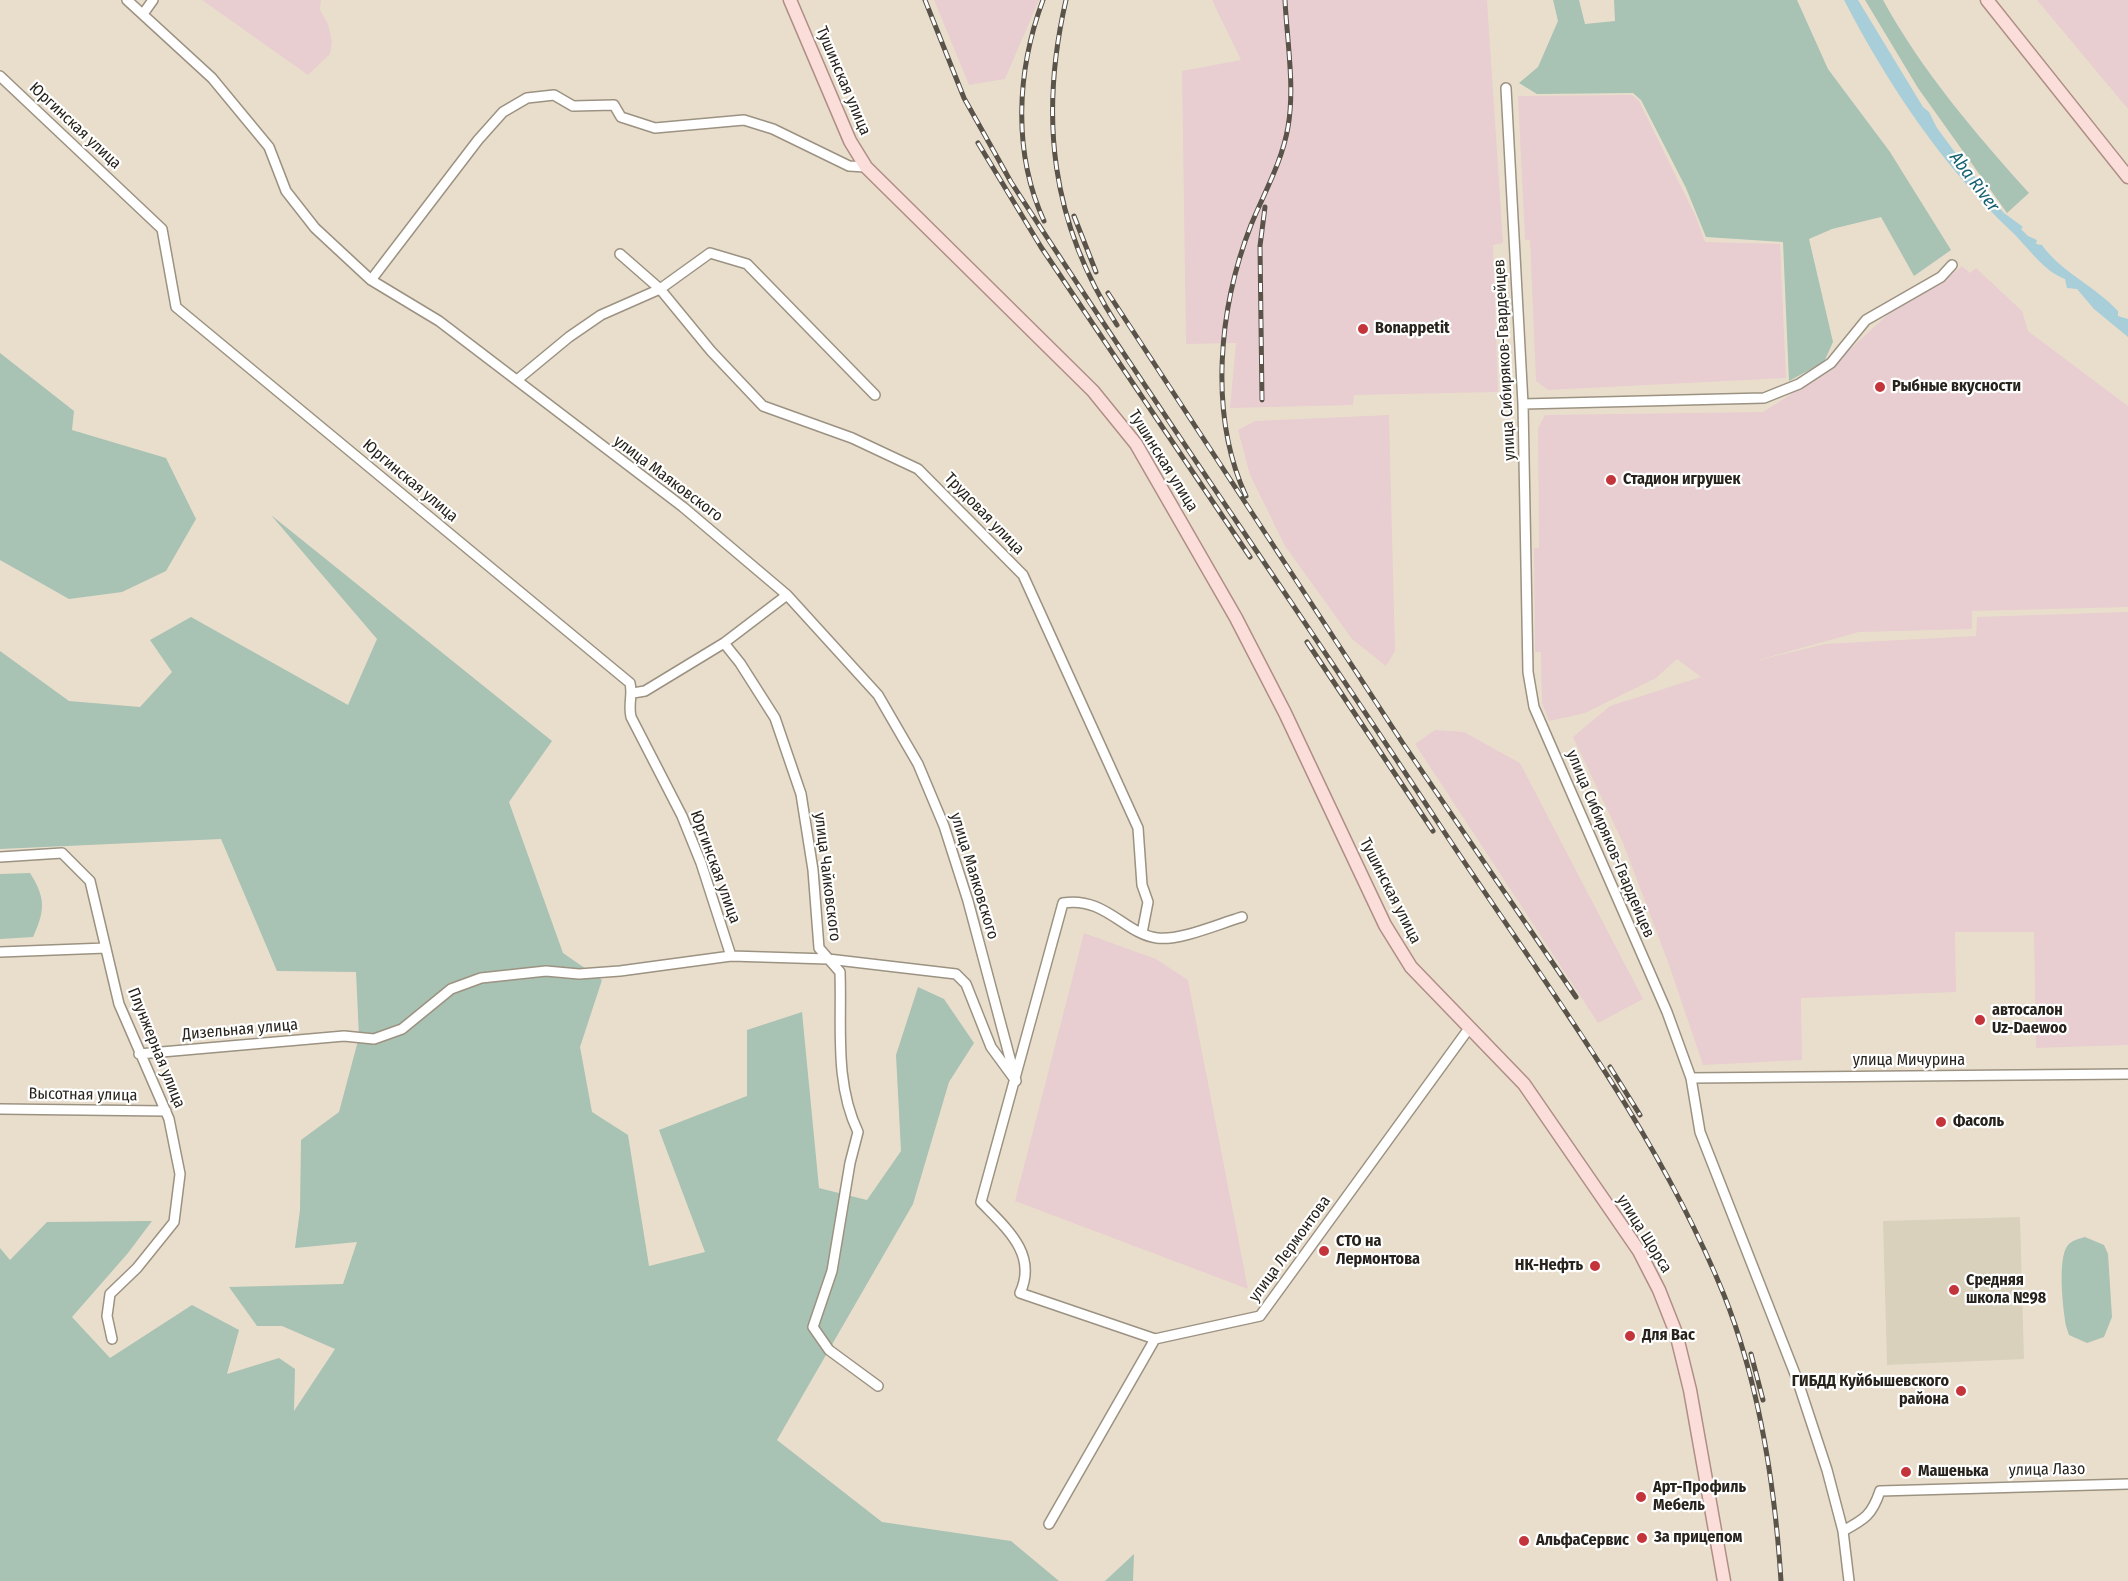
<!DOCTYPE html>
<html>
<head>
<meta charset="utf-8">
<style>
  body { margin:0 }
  canvas { display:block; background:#e9decc }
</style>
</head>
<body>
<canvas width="2128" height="1581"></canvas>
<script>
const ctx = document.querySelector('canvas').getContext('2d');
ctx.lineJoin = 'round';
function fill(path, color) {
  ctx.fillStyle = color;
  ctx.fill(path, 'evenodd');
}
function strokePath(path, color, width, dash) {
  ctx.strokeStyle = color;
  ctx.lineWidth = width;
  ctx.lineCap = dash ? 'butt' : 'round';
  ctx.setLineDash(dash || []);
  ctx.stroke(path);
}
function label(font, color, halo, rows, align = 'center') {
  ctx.font = font + ' "Fira Sans Condensed",sans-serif';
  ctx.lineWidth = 4.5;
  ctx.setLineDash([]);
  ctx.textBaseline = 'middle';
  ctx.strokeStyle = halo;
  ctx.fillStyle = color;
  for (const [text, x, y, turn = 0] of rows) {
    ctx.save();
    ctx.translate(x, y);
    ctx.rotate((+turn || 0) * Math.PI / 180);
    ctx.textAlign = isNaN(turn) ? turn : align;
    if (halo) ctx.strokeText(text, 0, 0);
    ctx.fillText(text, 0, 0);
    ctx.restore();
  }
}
const industrial = new Path2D(`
  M202,0H321L320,10L328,24L332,42L330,54L308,75Z
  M934,0H1039L1005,79L969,85Z
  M1212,0H1487L1503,243L1493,245L1498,392L1354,395L1353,405L1230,408L1236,343L1186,344L1182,71L1241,60Z
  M2037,0H2128V109Z
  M1632,95L1639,101L1696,217L1705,242L1780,244L1786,378L1548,390L1536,381L1530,240H1525L1518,96Z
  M1962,266L1970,273L1976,268L2022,311L2028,331L2128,406V607L1972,611V629L1859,632L1751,662L1825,644L1976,636L1977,617L2128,612V1045L2036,1048L2034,932H1955L1956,992L1801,998L1802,1060L1703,1065L1669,965L1623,843L1573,737L1610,706L1701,677L1677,659L1656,678L1585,713L1549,721L1542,703L1541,652H1535L1534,548H1539L1538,428L1545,415L1763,412L1823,374L1896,307L1950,276Z
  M1389,415L1395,651L1386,666L1352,639L1285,546L1250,475L1238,430L1255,421Z
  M1435,730L1464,732L1520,763L1643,999L1598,1023L1415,744Z
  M1084,933L1156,959L1188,980L1248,1289L1015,1201Z`);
const education = new Path2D(`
  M2020,1217L2024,1359L1887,1365L1883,1221Z`);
const green = new Path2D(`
  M1553,0H1579L1585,24L1615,21L1614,0H1797L1828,69L1890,152L1951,250L1914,276L1881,217L1832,229L1809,239L1833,342L1824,362L1789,381L1783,242L1706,237L1686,188L1641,100L1633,93L1537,94L1519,83L1538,67L1558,21Z
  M1865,0H1883C1922,71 1975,133 2029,193L2007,213L1918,88Z
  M0,353L74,411L72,430L166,458L196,519L166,571L122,592L69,599L0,560Z
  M271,515L552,741L509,802L563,953L602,980L580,1047L592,1112L628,1135L649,1266L705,1252L659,1130L747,1096V1030L802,1012L819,1188L867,1200L901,1151L896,1055L918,987L944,999L974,1043L949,1082L913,1204L777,1440L882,1522L1011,1541L1059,1581H0V1248L10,1260L47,1222L152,1221L128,1253L72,1317L110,1358L192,1305L239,1330L227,1374L279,1358L295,1369L294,1411L335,1349L282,1326H257L229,1287L343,1284L357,1242L295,1248L300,1210L301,1140L339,1112L359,1037L356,972L277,971L221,839L0,849V651L69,701L140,707L172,672L150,640L191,617L348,705L377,639Z
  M30,873C46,898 45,911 33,937L0,939V874Z
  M2085,1237L2104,1245L2108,1254L2112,1317L2104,1337L2087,1343L2069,1335L2066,1326C2063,1309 2057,1258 2068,1245C2073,1240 2078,1239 2085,1237Z
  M1134,1554L1133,1581H1105Z`);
const water = new Path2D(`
  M1844,0H1858L1923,107L1929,112L1937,128L1957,155L1967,164L1984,192L2004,213L2023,227L2021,229L2028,236L2037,240L2036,244L2042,245C2061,272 2095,286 2118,311V316L2128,319V337L2094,309L2077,289L2067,288L2065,279C2043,271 2028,247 2011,231C1943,167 1887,83 1844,0Z`);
const minor = new Path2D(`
  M127,0L212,78L269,147L286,191L315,228L371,280L439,321L683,507L787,595L878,695L918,764L944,826L968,901L1016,1081
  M143,14L153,0
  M0,76L162,229L176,307L630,683C633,695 628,704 631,717L682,816L701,863L731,956
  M1506,88L1523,404L1528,672L1534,707L1667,1012L1691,1078L1700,1132L1797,1379L1827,1470L1843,1531L1849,1581
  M620,254L660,289L711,351L763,406L852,438L918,469L1023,575L1138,828L1142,885L1148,902L1142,933
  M371,280L478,140L503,112L527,98L554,95L573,106L614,105L621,117L655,128L744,120L773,129L849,166L866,167
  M517,380L569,337L601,315L660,289L710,253L747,264L875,395
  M1523,404L1764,398L1799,384L1831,363L1866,320L1941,277L1952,265
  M787,595L724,643L740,663L775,718L801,794L813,870L819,948L840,972C842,1026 834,1082 858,1132L850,1163L832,1271L813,1327L829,1350L878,1386
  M633,693L645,691L724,643
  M0,857L62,853L90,881L119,1004L169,1119L180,1174L174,1222L137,1268L110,1294L107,1316L112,1339
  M0,952L106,948
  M139,1054L344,1036L374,1039L402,1029L451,989L481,978L546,971L579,974L620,971L731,956L828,959L956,974L966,984L991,1047L1013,1077
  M1691,1078L2128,1074
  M0,1109L166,1111
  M1155,1339L1020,1293C1038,1254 1006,1228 981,1202L1063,903C1105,896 1125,934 1157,938C1180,941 1218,924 1242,917
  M1049,1524L1155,1339L1260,1316L1470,1027
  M1843,1531C1865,1519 1872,1515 1880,1491L2128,1484`);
const major = new Path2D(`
  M790,0L850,141L866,167L1093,391L1136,444L1236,618L1285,713L1385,925L1411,967L1524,1084L1639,1251L1659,1290L1676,1333L1690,1390L1724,1581
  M1987,0L2128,177`);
const rail = new Path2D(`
  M925,0L964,98L1011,182C1150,398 1298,609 1439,824C1538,975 1656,1127 1724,1295C1759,1383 1775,1487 1781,1581
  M1043,0C1017,70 1012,151 1044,221
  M1066,0C1039,117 1051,223 1117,325
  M978,143L1041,247L1250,557
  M1074,216L1096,272
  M1108,293L1402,742L1576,997
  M1262,400L1260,246L1265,207
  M1246,496C1208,414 1219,307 1251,225C1264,193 1282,162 1288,127C1295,87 1287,41 1285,0
  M1307,642L1433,831
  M1610,1067L1640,1115
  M1751,1354L1763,1400`);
const markers = [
  [1363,329,6,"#c4353b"],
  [1880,387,6,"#c4353b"],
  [1611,480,6,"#c4353b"],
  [1980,1020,6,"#c4353b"],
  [1941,1122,6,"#c4353b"],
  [1324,1251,6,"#c4353b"],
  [1595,1266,6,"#c4353b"],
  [1954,1290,6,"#c4353b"],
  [1630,1336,6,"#c4353b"],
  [1961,1391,6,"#c4353b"],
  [1906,1472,6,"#c4353b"],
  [1641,1497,6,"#c4353b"],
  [1642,1538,6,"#c4353b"],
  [1524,1541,6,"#c4353b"]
];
const streetNames = [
  ["Тушинская улица",843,81,67],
  ["Юргинская улица",75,126,43],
  ["улица Сибиряков-Гвардейцев",1505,360,-93],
  ["Тушинская улица",1163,461,58],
  ["улица Маяковского",668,479,37],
  ["Юргинская улица",410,481,40],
  ["Трудовая улица",984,514,46],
  ["улица Сибиряков-Гвардейцев",1610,844,67],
  ["Юргинская улица",715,867,70],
  ["улица Маяковского",974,876,73],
  ["улица Чайковского",827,877,83],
  ["Тушинская улица",1390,891,63],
  ["Дизельная улица",240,1030,-5],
  ["Плунжерная улица",156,1048,68],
  ["улица Мичурина",1909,1061],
  ["Высотная улица",83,1095,1],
  ["улица Щорса",1644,1234,58],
  ["улица Лермонтова",1290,1249,-54],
  ["улица Лазо",2047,1470,-1]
];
const poiNames = [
  ["Bonappetit",1375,329],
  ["Рыбные вкусности",1892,387],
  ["Стадион игрушек",1623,480],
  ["автосалон",1992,1011],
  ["Uz-Daewoo",1992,1029],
  ["Фасоль",1953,1122],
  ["СТО на",1336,1242],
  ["Лермонтова",1336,1260],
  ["НК-Нефть",1583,1266,"right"],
  ["Средняя",1966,1281],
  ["школа №98",1966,1299],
  ["Для Вас",1642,1336],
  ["ГИБДД Куйбышевского",1949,1382,"right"],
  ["района",1949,1400,"right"],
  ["Машенька",1918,1472],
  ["Арт-Профиль",1653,1488],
  ["Мебель",1653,1506],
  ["За прицепом",1654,1538],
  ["АльфаСервис",1536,1541]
];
const waterNames = [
  ["Aba River",1974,182,53]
];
fill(industrial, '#e8ced0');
fill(education, '#dad1bd');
fill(green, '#a8c2b4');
fill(water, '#a7ced9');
strokePath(minor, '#9c9282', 12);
strokePath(major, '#af8e87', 15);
strokePath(minor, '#fff', 9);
strokePath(major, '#fbddd9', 12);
strokePath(rail, '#59534a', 5);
strokePath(rail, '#fff', 3, [9]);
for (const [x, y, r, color] of markers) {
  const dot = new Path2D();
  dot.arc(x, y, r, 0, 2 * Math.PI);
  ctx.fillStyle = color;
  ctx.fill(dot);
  strokePath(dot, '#fff', 2);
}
label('16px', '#27231c', '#fff', streetNames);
label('bold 16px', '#27231c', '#fff', poiNames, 'left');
label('italic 18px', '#156172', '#fff', waterNames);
</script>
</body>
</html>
